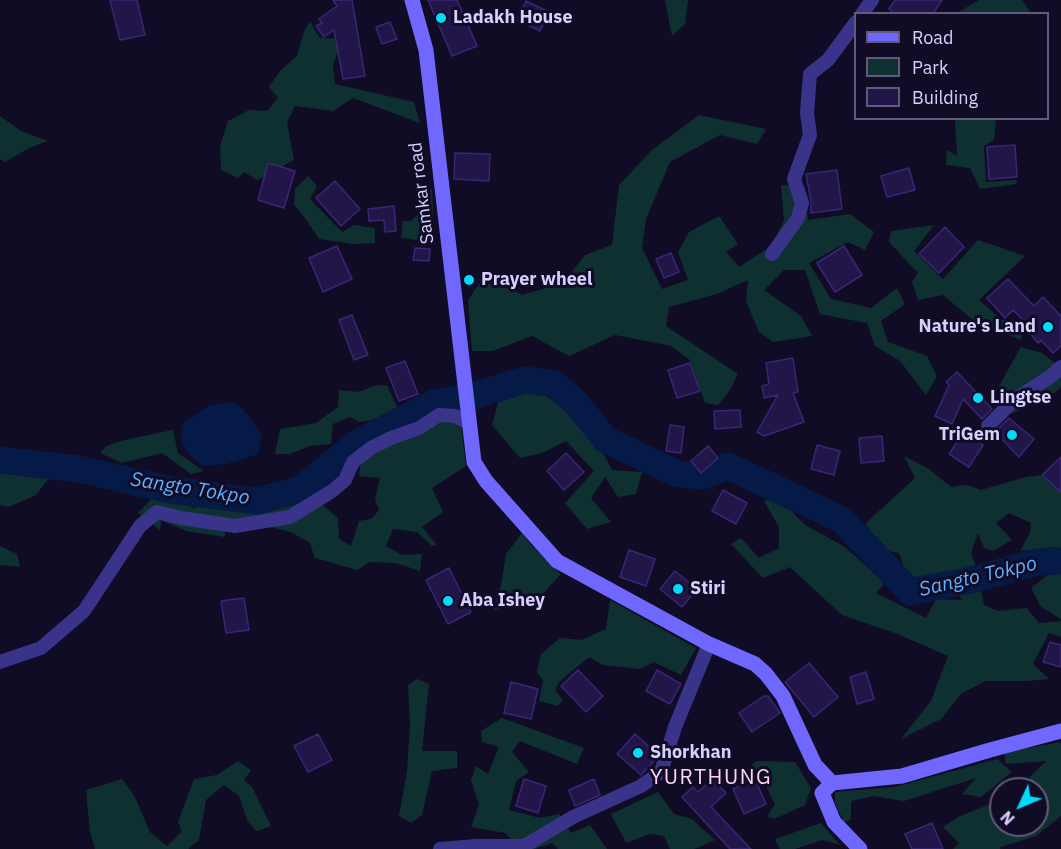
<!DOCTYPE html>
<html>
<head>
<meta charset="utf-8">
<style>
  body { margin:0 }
  #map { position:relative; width:1061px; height:849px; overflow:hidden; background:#110c25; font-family:"IBM Plex Sans",sans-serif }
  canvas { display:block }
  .legend { position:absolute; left:854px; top:12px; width:195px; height:108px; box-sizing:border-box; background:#110c25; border:2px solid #605a7c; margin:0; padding:8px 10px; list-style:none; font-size:18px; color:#d7d0ff }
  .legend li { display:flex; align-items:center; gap:12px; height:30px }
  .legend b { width:30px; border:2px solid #605a7c }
  .north { position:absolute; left:989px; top:777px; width:60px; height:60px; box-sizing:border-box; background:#110c25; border:2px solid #605a7c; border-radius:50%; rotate:226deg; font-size:16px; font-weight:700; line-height:24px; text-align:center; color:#d7d0ff }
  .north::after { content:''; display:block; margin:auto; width:21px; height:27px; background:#00dafb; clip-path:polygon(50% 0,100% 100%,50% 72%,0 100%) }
</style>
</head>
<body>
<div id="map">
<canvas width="1061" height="849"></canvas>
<ul class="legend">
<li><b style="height:8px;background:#7067ff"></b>Road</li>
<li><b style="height:16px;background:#0f3030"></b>Park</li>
<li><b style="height:16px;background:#221648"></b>Building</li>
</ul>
<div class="north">N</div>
</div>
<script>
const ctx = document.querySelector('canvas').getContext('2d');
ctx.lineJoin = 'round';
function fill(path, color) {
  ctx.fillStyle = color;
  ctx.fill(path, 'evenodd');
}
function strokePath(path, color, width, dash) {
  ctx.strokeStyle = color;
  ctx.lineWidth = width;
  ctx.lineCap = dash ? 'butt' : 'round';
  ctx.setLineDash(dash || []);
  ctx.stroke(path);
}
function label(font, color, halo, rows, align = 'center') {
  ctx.font = font + ' "IBM Plex Sans",sans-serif';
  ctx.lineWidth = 6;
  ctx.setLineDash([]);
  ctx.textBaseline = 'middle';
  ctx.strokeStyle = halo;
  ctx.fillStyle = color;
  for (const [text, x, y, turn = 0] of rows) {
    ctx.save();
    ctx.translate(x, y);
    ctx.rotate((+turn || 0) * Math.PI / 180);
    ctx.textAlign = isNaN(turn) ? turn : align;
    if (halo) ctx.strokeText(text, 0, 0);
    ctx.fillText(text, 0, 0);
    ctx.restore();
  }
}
const green = new Path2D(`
  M665,0H688L685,24L672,36Z
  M979,0H1022L1031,13H957Z
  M310,22L319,37L332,39L350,32L340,46L333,64L335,84L414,102L420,123L353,98L333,111L295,106L287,122L294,160L257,180L244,172L238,178L221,170L220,146L228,121L249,110L267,111L278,98L269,87L280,71L297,56L305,29Z
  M699,115L766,129L757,144L720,135L670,162L646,219L642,248L662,289L688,280L678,252L689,232L719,216L738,244L726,252L739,267L771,246L784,220L781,185L804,186L808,220L850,214L874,232L865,250L848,242L809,263L831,299L871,308L897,288L905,304L881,321L888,342L927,356L937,376L926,395L900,361L875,346L867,323L820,314L805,270H784L764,290L801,316L812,336L773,342L759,332L748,306L746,300L748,280L717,294L669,307L666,326L738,374L730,390L718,405L705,403L690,360L671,346L615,335L569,356L532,336L493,351H472L468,300L487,272L522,295L563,283L585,255L612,245L619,185L652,150Z
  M0,116L21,131L48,141L29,148L5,162L0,159Z
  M955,119H996L994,140L984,146L986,182L1017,180L1016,184L980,189L970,168L946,165L947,150L957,156Z
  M308,176L317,186L310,199L342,232L354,225L375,228V243L353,244L319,239L303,215L294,205L295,189Z
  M432,189L434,242L401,238L403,221H410L420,213L419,204L424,191Z
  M934,225L914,251L943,279L978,240L1025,256L979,300L1002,320H1014L1024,327L1021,340L973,320L943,295L918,300L912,282L918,273L889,242L891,231Z
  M1021,347L1042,353L1061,368V387L1047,399L1002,417L999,386Z
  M387,385L398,409L380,419L359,422L350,417L333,424L331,444L310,446L289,454H275L280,429L316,423L338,407L339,390L359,392L374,386Z
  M533,388L568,410L591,430L612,470L642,472L636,494L618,497L605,477L591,498L611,522L587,529L565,503L594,471L566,441L542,453L520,458L492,425L498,403Z
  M451,411L461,424L466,466L432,488L443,512L422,527L437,545L432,546L417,532L393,529L386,546L402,555L422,554L420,571L396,563L370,562L357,570L315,558L310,543L291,532L259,524L225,525V537L186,531L161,520L160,530L138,513L156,494L194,508L205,503L248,510L284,505L311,495L338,518L339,539L351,546L359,521L371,519L379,510L375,499L380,478L359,476L360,465L378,450Z
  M173,430L178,453L204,471L191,474L162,453L122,463L100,453L106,446L129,439Z
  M904,456L929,469L951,487L967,485L981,490L1026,477L1042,475L1061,492V549L1055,547L1020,551L1030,533L1031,523L1009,513L996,523L1012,540L993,551L984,548L978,533L971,553L977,568L933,582L909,581L899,553L873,548L866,523L915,478Z
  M0,472L49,478L36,495L9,507L0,505Z
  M778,497L805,525L845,547L885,583L876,593L926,618L936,599L962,600L958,593L981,589L984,605L998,611L1027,608L1039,623L1061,621V637L1049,633L1033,664L1049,679L1027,681H985L961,694L941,719L901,739L931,701L948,656L898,634L842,615L790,567L763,578L731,544L741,538L759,558L779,548V527L764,501Z
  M522,533L531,545L561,574L533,605L493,610L501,585L506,554Z
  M0,546L17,554L20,567L0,565Z
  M1061,573V619L1041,607L1031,588L1049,574Z
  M610,600L696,648L681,675L654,662L640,669L603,665L589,657L560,681L555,690L563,700L558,706L539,701L543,681L537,672L541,654L560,638L582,640L606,629Z
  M417,679L429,684L422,751H457V768L432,771L422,815L411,823L399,816L407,771L410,725L408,685Z
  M502,718L584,748L577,764L520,741L512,752L529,772L516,781L509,810L540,818L559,814L571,833L590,825L607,849H558L552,843L535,849H518L506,833L471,827L479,805L471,780L476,766L488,774L499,747L482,742L481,731Z
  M1060,742L1061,745V816L1036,836L1001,847L1000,849H953L959,843L943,827L960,816L1001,800V825H1037V789H1025L1031,776L1046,761L1006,764L1004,753Z
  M997,759L1012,772L981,797L962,794L976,778L904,801L874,796L851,801V820L844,822L835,803V792L895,787Z
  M238,761L251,770L244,780L252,787L271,826L257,831L248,822L239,796L224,785L206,800L199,840L188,849H95L90,832L86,790L122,779L134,795L150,832L167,846L182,831L178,822L194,779L217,775Z
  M757,761L795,762L811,788L805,805L774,819L767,816L775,804L759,772L740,774Z
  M658,792L674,814L692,819L715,840L694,849H670L664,836L650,834L626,843L611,814Z
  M821,823L840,845L822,840L795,849H780L775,839Z`);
const water = new Path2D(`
  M232,402L245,411L262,435L258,454L227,464L203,466L190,456L181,442L182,423L210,405Z`);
const river = new Path2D(`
  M0,460L78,469L171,490L257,501L301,489L357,443L434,403L472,396L525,380L555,384L577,404L606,440L678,474L703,476L728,466L842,520L910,592L971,580L1037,562L1061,561`);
const building = new Path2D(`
  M110,0H137L145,35L120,40Z
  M333,0H352L365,76L343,79L334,30L324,37L316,26L322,23L319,19L337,6Z
  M428,0H457L477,46L452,56Z
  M895,0H942L933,14H895L889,9Z
  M526,1L549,12L540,31L517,20Z
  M390,22L397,39L382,44L376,27Z
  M1015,145L1017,177L989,179L987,147Z
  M455,153L490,154L489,181L454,179Z
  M268,163L295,171L284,208L258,200Z
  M909,168L915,190L887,197L881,176Z
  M837,170L842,209L811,213V201L806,174Z
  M335,181L360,209L341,226L316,198Z
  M394,206L396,231L385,232L384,220L369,221L368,209Z
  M945,227L964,247L939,273L919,254Z
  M337,246L352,279L323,292L309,258Z
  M844,246L862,275L835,292L817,263Z
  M415,248L430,249L429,261L413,260Z
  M671,253L679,272L664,278L656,259Z
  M1008,279L1034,306L1043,297L1061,316V346L1053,353L1041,340L1038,343L1029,332L1032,329L1013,310L1005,318L987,298Z
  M352,315L368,355L354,360L339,320Z
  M793,358L798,392L793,393L804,422L764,436L757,432L778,395L764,398L762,386L769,384L766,363Z
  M405,361L418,394L399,401L386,368Z
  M690,363L700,391L677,398L668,370Z
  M957,372L992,409L982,419L963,399L952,424L935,416L949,385L946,382Z
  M740,410L741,427L715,429L714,411Z
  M1009,418L1034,439L1019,457L995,432Z
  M670,425L684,427L681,453L666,451Z
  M964,432L983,445L969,467L949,454Z
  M882,436L884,461L861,463L859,438Z
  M817,445L840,451L834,475L811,469Z
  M708,446L718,458L701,473L691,461Z
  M566,453L584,472L564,490L547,471Z
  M1061,457V492L1042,475Z
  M723,490L747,503L736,524L712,511Z
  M629,550L655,559L646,586L620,577Z
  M449,568L471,612L448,624L426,580Z
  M675,571L697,589L682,607L660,589Z
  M244,598L249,630L226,633L221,601Z
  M1050,642L1061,645V667L1043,662Z
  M809,663L838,697L814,717L785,682Z
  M578,670L603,696L586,712L561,686Z
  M657,670L681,684L670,704L646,691Z
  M866,672L874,699L857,704L850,677Z
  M511,682L538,689L531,719L504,713Z
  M764,696H768L780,713L752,732L739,713Z
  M318,734L332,760L308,772L294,746Z
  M635,734L657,754L656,759L641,775L617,754Z
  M524,779L546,786L538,813L516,806Z
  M594,779L600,795L575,806L569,790Z
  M713,779L726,793L711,807L751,849H730L682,797L693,787L698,792Z
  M755,779L766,804L744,814L733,789Z
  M932,823L943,849H912L905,834Z`);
const street = new Path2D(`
  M862,14L872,0
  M772,254L798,218L802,203L794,179L810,135L807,113L810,74L828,60L856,22
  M988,426L1015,399L1050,377L1061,367
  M0,662L41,648L84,611L140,526L157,512L181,518L235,526L290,517L332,491L345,480L353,462L371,448L391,438L419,428L439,415L455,416L469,423
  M440,849L476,846H524L573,817L641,786L661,772L675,727L709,644`);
const secondary = new Path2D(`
  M412,0L426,50L474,462L486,481L557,561L709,644L755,664L766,674L783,696L815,765L832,783
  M832,783L902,776L990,750L1061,731
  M832,783L822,793L834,822L860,849`);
const markers = [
  [441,18,6,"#00dafb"],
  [469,280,6,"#00dafb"],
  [1048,327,6,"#00dafb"],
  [978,398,6,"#00dafb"],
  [1012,435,6,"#00dafb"],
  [678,589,6,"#00dafb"],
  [448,601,6,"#00dafb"],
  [638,753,6,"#00dafb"]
];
const poiNames = [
  ["Ladakh House",453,18],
  ["Prayer wheel",481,280],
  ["Nature's Land",1036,327,"right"],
  ["Lingtse",990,398],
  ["TriGem",1000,435,"right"],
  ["Stiri",690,589],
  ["Aba Ishey",460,601],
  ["Shorkhan",650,753]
];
const streetNames = [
  ["Samkar road",422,193,-97]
];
const waterNames = [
  ["Sangto Tokpo",190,489,9],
  ["Sangto Tokpo",978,577,-13]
];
const quarterNames = [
  ["YURTHUNG",711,778]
];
fill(green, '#0f3030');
fill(water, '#051a46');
strokePath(river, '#051a46', 27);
fill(building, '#221648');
strokePath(building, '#392676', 1.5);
strokePath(street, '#393389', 14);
strokePath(secondary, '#7067ff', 15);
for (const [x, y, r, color] of markers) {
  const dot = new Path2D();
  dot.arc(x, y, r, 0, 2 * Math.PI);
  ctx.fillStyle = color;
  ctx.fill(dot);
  strokePath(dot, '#110c25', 2);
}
label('bold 18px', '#d7d0ff', '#110c25', poiNames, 'left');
label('18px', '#d7d0ff', '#110c25', streetNames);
label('italic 20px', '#5eafff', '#110c25', waterNames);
ctx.letterSpacing = '1.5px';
label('21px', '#ffd2ed', '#110c25', quarterNames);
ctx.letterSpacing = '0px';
</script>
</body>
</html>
